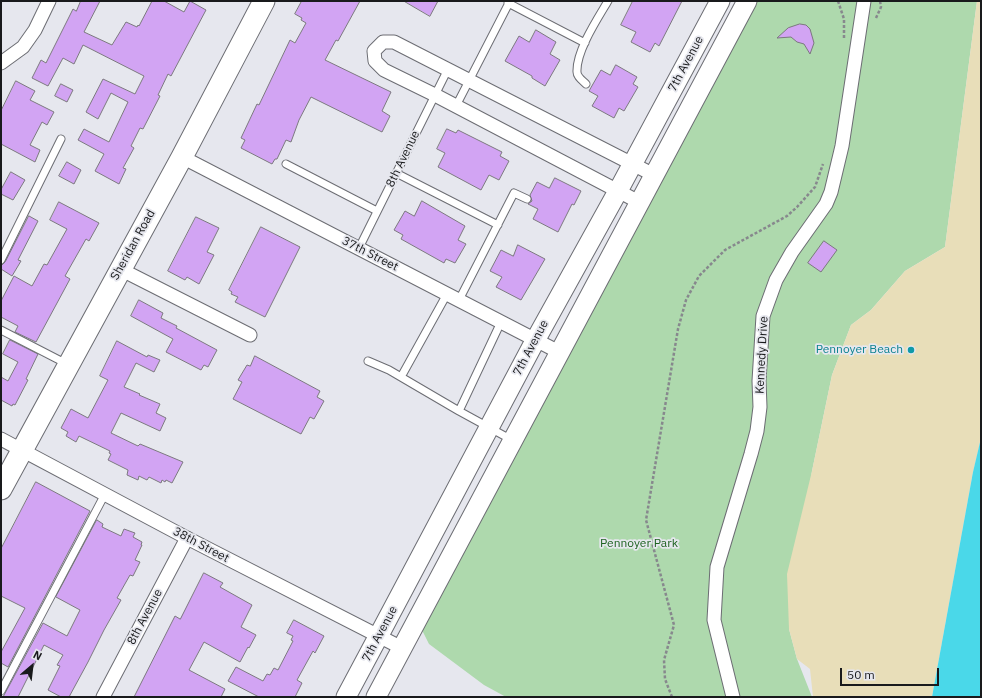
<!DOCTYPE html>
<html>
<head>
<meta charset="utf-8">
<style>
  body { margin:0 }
  #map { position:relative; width:982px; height:698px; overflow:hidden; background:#e6e7ee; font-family:"IBM Plex Sans",sans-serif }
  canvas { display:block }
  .frame { position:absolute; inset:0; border:2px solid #191a1c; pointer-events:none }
  .north { position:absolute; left:12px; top:646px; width:40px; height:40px; -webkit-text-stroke:3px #e6e7ee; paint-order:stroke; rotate:28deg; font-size:11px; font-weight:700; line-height:16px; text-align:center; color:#191a1c }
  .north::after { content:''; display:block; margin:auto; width:14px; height:18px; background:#191a1c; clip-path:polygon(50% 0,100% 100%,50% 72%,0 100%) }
  .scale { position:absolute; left:840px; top:668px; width:99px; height:18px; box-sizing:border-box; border:2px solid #191a1c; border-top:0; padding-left:5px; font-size:12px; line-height:14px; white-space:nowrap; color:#191a1c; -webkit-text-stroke:3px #e6e7ee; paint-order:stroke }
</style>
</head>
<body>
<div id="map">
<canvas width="982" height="698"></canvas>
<div class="frame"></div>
<div class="north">N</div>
<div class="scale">50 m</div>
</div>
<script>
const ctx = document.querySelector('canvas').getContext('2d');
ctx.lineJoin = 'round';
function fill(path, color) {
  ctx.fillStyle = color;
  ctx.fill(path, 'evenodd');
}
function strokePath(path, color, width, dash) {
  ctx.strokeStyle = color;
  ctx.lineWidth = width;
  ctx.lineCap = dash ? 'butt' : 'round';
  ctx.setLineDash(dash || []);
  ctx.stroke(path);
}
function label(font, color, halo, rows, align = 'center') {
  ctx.font = font + ' "IBM Plex Sans",sans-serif';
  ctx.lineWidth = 3.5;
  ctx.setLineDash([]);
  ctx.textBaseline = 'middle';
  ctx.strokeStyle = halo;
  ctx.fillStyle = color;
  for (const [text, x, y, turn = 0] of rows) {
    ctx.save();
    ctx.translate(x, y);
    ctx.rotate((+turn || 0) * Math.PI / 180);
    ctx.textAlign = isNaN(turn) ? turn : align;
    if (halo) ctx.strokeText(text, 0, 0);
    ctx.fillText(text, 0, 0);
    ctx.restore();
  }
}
const green = new Path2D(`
  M755,1H977L945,247L905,271L871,310L851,325L832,375L812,471L789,629L797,659L812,697H506L484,685L429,644L422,630Z`);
const sand = new Path2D(`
  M977,1H981V438L973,472L932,697H813L810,669L797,659L789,629L787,574L812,471L832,375L851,325L871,310L905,271L945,247Z`);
const water = new Path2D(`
  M981,438V697H932L973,472Z`);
const building = new Path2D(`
  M81,1H100L84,32L112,45L126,22L137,27L138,25L139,26L152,1H164L184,12L190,1L206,10L171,76L168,74L158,95L160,96L143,129L140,128L131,146L134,148L123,168L126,169L119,184L95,171L104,154L78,140L84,129L109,142L128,102L111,93L98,119L86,112L103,79L135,94L144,76L83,45L74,64L63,58L48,86L32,78L41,60L46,63L73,9L76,11Z
  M302,1H360L338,41L336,40L325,60L391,92L382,111L390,116L382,132L311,97L299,120L291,142L286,140L277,159H275L272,164L241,148L245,140L241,138L257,104L259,105L290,40L295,43L306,23L301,20L302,18L295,14Z
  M404,1H438L430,16Z
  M633,1H682L659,46L655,43L650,52L631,42L636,32L621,25Z
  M800,24L806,25L810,29L814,43L810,54L804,44L797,42L791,37L777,38L788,28Z
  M536,30L556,42L550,54L560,60L545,86L532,78V76L505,61L519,36L529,42Z
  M616,65L637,77L633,84L638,87L624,111L619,108L614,118L592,106L598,96L589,91L601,70L610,75Z
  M16,81L35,91L30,100L54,112L47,125L42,122L30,145L40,150L35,162L1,144V111Z
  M61,84L73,90L67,102L55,96Z
  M447,129L456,133L458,130L502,152L500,156L509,161L499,180L489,175L481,190L438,167L445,153L437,149Z
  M67,162L81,170L74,184L59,176Z
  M11,172L25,180L13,200L1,194V190Z
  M555,178L581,191L574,205L572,204L558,232L533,219L538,209L528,204L532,201L530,195L537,182L549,188Z
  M422,201L465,226L458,240L466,244L455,263L446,259L444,263L401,239L403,235L394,230L405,211L414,216Z
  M59,202L99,223L89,241L86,239L65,276L70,279L36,342L15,332L18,326L1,317V301L14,276L32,286L44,264L47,265L67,229L50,220Z
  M29,216L38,221L18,260L21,261L12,276L1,269V266L5,262Z
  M196,217L219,228L207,252L214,255L199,284L187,277L185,280L168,271Z
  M261,227L300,247L265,317L235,302L238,297L231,294L232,292L229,290Z
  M824,241L837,250L821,272L808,263Z
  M518,245L545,259L521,300L496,287L502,277L490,271L501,250L513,256Z
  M139,300L163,313L161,318L177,326L176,328L217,350L208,367L204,365L201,370L166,352L173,339L131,316Z
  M10,340L38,354L26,379L28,380L15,405L13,404L12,406L1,400V377L8,381L18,362L3,354Z
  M117,341L147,357L148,355L160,360L154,372L136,363L124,387L140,394L139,395L160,404L156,413L166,418L160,431L121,413L111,433L138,446L140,444L183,462L172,483L166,480L165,482L162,480L161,483L149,477L147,480L139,476L138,480L127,475L128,470L108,460L111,454L109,453L110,451L79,436L76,442L66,436L68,432L61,428L71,409L88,418L108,380L100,376Z
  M255,356L320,391L317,397L324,401L314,419L310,417L301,434L233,399L242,382L238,380L247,365L250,366Z
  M36,482L90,511L8,667L1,663V652L25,608L1,596V549Z
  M97,520L103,524L102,527L121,536L124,529L135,533L133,537L142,542L141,545H142L135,560L140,562L133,576L130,575L117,598L121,600L104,630L88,662L69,697H61L48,690L60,666L57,665L63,655L44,645L18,697H3L43,623L67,636L80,610L56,597Z
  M204,573L223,583L220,587L252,605L241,627L256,635L249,648L248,647L240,662L204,642L189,670L225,689L221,697H134L175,616L180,619Z
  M294,620L324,636L315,653L313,651L297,680L302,683L295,697H259L228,681L236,667L263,681L267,674L270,675L274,668L278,670L293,641L291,640L293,636L287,633Z`);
const path = new Path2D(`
  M838,1L844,19V39
  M876,18L881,7L880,1
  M672,697L665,679L664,660L674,625L646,520L678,329L686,300L699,276L725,250L787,216L797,207L815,187L823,164`);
const lane = new Path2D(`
  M508,3L585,43
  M586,84C582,80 577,77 577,72C576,51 598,18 608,1
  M456,106L510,1
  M286,164L377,211
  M396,173L498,225
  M359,248L448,69
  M1,260L61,139
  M459,300L514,193L527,199
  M1,330L67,364
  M368,361L389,370L459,411L501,322
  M401,377L447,294
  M459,411L512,440
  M1,691L105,494`);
const street = new Path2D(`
  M1,63L23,47L35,30L49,1
  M182,157L559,352
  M639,202L435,95L384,70L375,61L374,51L383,42H394L654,175
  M120,269L250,335
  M1,439L187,538L402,648
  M103,697L187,538
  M733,697L714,620L717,567L751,454L757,431L760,407L759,381L763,316L776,280L792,252L826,204L831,192L842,146L864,1`);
const secondary = new Path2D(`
  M346,697L378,637L536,339L618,191L720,1
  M376,697L747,1`);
const primary = new Path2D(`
  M1,489L182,157L264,1`);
const markers = [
  [911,350,4,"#0f9aa8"]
];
const streetNames = [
  ["7th Avenue",686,64,-62],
  ["8th Avenue",403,159,-64],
  ["Sheridan Road",133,245,-61],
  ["37th Street",370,254,27],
  ["7th Avenue",531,348,-62],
  ["Kennedy Drive",762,355,-87],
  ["38th Street",201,545,28],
  ["8th Avenue",145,617,-62],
  ["7th Avenue",380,634,-62]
];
const cultureNames = [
  ["Pennoyer Beach",903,350]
];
const parkNames = [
  ["Pennoyer Park",639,544]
];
fill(green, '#aed9ad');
fill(sand, '#e8deb9');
fill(water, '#4ad8e9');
fill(building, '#d2a4f3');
strokePath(building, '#7c797f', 1);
strokePath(lane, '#6c6d73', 9);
strokePath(street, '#6c6d73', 15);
strokePath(secondary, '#6c6d73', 21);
strokePath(primary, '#6c6d73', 23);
strokePath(path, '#87888d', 2.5, [3, 2]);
strokePath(lane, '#fff', 7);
strokePath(street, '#fff', 13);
strokePath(secondary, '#fff', 19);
strokePath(primary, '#fff', 21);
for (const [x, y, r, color] of markers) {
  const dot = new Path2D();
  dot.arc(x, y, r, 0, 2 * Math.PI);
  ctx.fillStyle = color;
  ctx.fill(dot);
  strokePath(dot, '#e6e7ee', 1.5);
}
label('12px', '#191a1c', '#e6e7ee', streetNames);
label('12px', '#0d838f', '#e6e7ee', cultureNames, 'right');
label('12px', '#1d6220', '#e6e7ee', parkNames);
</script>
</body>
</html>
